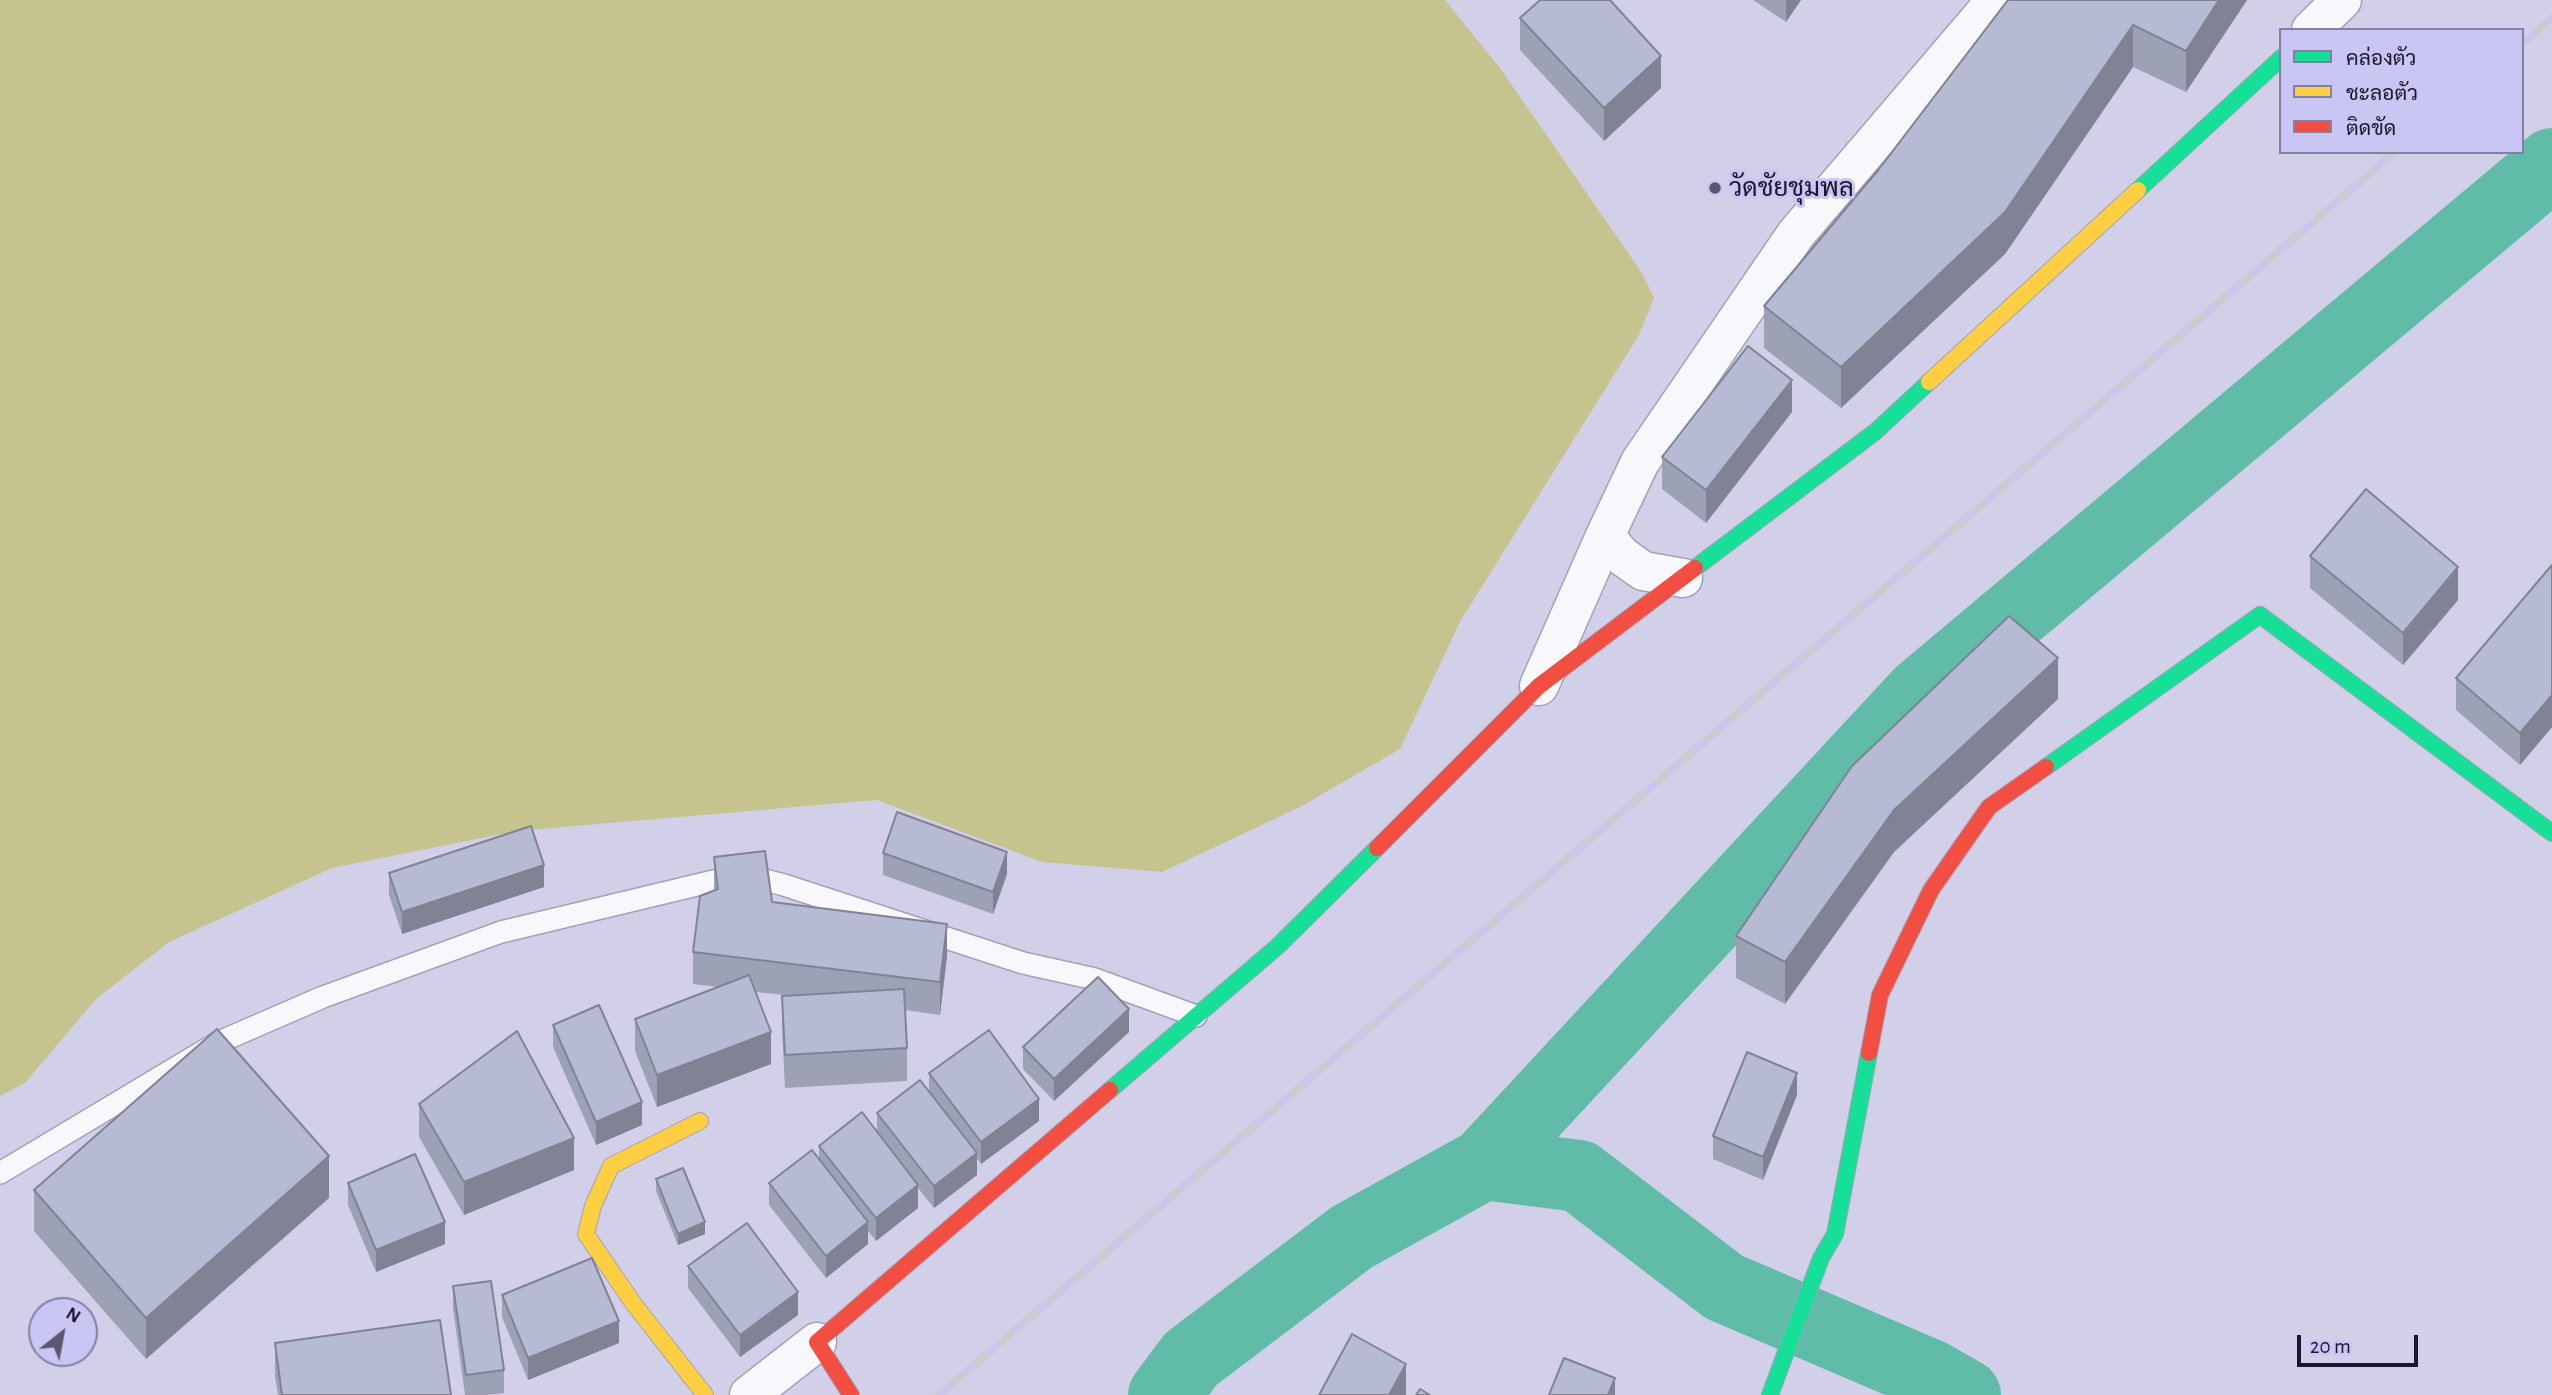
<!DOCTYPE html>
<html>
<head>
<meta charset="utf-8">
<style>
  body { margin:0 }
  #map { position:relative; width:2552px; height:1395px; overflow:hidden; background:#d2d0e8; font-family:"Alegreya Sans",Sarabun,sans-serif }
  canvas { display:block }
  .legend { position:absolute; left:2279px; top:28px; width:245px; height:126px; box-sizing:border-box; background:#c9c6f3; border:2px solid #8380a5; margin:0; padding:9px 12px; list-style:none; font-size:21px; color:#1a1631 }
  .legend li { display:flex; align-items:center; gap:14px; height:35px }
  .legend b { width:35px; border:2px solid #8380a5 }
  .north { position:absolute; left:28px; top:1297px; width:70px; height:70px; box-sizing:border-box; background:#c9c6f3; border:2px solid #8380a5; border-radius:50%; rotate:31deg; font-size:19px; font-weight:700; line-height:28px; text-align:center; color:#1a1631 }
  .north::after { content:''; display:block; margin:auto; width:24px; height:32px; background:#5a5771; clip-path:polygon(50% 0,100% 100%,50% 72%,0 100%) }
  .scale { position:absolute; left:2297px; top:1335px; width:121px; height:32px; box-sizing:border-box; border:4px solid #1a1631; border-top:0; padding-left:9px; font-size:21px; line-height:24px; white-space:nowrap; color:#1a1631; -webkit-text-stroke:5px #c9c6f3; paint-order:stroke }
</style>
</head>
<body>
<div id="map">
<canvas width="2552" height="1395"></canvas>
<ul class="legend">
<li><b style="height:9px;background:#16e098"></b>คล่องตัว</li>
<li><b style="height:9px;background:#ffcf43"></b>ชะลอตัว</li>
<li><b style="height:9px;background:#f24e42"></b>ติดขัด</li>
</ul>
<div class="north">N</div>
<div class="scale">20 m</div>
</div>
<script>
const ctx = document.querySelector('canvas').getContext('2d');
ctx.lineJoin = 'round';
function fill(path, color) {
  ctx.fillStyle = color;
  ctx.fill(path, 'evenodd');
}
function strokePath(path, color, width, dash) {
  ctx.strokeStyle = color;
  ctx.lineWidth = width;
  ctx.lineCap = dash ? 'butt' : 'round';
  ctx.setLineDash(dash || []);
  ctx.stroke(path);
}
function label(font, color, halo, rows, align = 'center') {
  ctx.font = font + ' "Alegreya Sans",Sarabun,sans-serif';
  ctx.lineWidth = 6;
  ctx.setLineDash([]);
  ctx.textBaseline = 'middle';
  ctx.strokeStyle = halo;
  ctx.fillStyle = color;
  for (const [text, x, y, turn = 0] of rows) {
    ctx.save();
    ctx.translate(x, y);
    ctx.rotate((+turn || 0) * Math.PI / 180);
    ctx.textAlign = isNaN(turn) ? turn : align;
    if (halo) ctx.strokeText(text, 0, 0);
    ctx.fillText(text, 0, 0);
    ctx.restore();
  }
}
const green = new Path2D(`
  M0,0H1445L1500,68L1642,273L1654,298L1639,335L1461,620L1400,749L1302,806L1162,872L1042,862L877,800L517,831L332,868L169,942L96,999L25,1083L0,1096Z`);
const river = new Path2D(`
  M1484,1164L1579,1176L1724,1287L1930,1375L1965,1395
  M1164,1395L1191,1359L1352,1237L1484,1164L1921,693L2552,164`);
const lane = new Path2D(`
  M0,1173L217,1043L323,997L501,932L722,879L757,878L784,885L1023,963L1095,979L1196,1016`);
const street = new Path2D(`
  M2311,30L2342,0
  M1605,536L1622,556L1643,571L1683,578
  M1539,686L1605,536L1640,462L1796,234L1996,0
  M749,1395L817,1342`);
const fast = new Path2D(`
  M2138,190L2281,58
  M1695,568L1875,432L1929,382
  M2046,767L2260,615L2552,833
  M1110,1090L1278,946L1377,848
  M1770,1395L1821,1258L1835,1234L1869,1053`);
const slow = new Path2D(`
  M1929,382L2138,190
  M700,1121L611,1166L593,1206L586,1234L633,1303L705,1395`);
const jam = new Path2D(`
  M1377,848L1539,686L1695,568
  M1869,1053L1880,995L1931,890L1989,807L2046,767
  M851,1395L817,1342L1110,1090`);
const rail = new Path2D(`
  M2522,44L2552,18
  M939,1395L2395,152`);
const wall = new Path2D(`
  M1753,0H1801L1786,22Z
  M2008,0H2247L2186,92L2133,67L2005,254L1841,408L1764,348V306L1879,169Z
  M1520,18L1661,88L1604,141L1520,50Z
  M1792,412L1706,523L1662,489V457Z
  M2310,556L2458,600L2403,665L2310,588Z
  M2552,565V727L2520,765L2456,710V678Z
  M2058,699L1894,852L1785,1004L1736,978V936Z
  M883,853L1007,874L993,914L883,875Z
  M714,857L772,902L947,956L940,1015L905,1010L907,1048V1081L785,1088L782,1028V996L784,995L755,992L771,1064L657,1107L635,1051V1019L718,987L693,984V952L714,890Z
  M389,873L544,887L402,934L389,895Z
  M553,1025L642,1125L596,1145L553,1047Z
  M1129,1032L1054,1101L1023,1069V1047Z
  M929,1073L1039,1121L981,1164L977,1158V1175L934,1208L918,1188V1208L876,1241L868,1231V1244L826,1278L769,1205V1183L819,1160V1146L877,1132V1113L929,1092Z
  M1797,1095L1763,1180L1713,1159V1136Z
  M419,1104L574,1170L464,1215L419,1137Z
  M656,1179L705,1234L678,1245L656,1191Z
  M348,1183L445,1244L376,1272L348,1205Z
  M34,1190L329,1198L146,1359L34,1231Z
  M688,1266L798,1315L740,1357L688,1288Z
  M453,1286L504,1370V1393L486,1395H465L453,1308Z
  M502,1295L619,1343L528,1380L502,1317Z
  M275,1343L451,1395H278L275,1376Z`);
const shadedWall = new Path2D(`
  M1786,0H1801L1786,22Z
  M2219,0H2247L2186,92V51Z
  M2133,25V67L2005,254L1841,408V367Z
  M1661,56V88L1604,141V108Z
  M1792,380V412L1706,523V490Z
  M2458,567V600L2403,665V633Z
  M2058,658V699L1894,852L1785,1004V962L1894,810Z
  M2552,695V727L2520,765V733Z
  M1007,852V874L993,914V892Z
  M544,865V887L402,934V912Z
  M947,924V956L940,1015V982Z
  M1129,1009V1032L1054,1101V1079Z
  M771,1032V1064L657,1107V1075Z
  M1797,1073V1095L1763,1180V1157Z
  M1039,1099V1121L981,1164V1142Z
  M642,1102V1125L596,1145V1122Z
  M574,1138V1170L464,1215V1182Z
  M977,1153V1175L934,1208V1186Z
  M329,1156V1198L146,1359V1318Z
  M918,1185V1208L876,1241V1218Z
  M445,1222V1244L376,1272V1250Z
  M705,1222V1234L678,1245V1234Z
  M868,1222V1244L826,1278V1256Z
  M798,1292V1315L740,1357V1335Z
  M619,1321V1343L528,1380V1358Z
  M1406,1364V1395H1389Z
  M1615,1378V1395H1608Z`);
const building = new Path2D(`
  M1540,0H1610L1661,56L1604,108L1520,18Z
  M2008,0H2219L2186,51L2133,25L2005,212L1841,367L1764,306L1879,169Z
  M1748,346L1792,380L1706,490L1662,457Z
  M2366,489L2458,567L2403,633L2310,556Z
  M2552,565V695L2520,733L2456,678Z
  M2009,616L2058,658L1894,810L1785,962L1736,936L1852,766Z
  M897,812L1007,852L993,892L883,853Z
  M531,826L544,865L402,912L389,873Z
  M765,851L772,902L947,924L940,982L693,952L700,896L718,889L714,857Z
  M749,975L771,1032L657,1075L635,1019Z
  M1098,977L1129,1009L1054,1079L1023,1047Z
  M904,989L907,1048L785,1055L782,996Z
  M599,1005L642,1102L596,1122L553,1025Z
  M217,1029L329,1156L146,1318L34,1190Z
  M989,1030L1039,1099L981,1142L929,1073Z
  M517,1031L574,1138L464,1182L419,1104Z
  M1747,1052L1797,1073L1763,1157L1713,1136Z
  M920,1080L977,1153L934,1186L877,1113Z
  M862,1112L918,1185L876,1218L819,1146Z
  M812,1150L868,1222L826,1256L769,1183Z
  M415,1154L445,1222L376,1250L348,1183Z
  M683,1168L705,1222L678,1234L656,1179Z
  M747,1223L798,1292L740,1335L688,1266Z
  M592,1258L619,1321L528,1358L502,1295Z
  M491,1281L504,1370L466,1375L453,1286Z
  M440,1320L451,1395H282L275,1343Z
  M1352,1334L1406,1364L1389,1395H1319Z
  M1564,1358L1615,1378L1608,1395H1549Z
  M1420,1389L1430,1395H1416Z`);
const markers = [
  [1715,188,7,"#5a5771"]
];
const poiNames = [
  ["วัดชัยชุมพล",1729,188]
];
fill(green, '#c5c48e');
strokePath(river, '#60bca8', 72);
strokePath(lane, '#a3a0b9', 24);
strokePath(street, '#a3a0b9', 41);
strokePath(fast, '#a3a0b9', 18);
strokePath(slow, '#a3a0b9', 18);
strokePath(jam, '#a3a0b9', 18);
strokePath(lane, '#f8f8fc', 21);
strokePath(street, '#f8f8fc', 38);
strokePath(fast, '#16e098', 16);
strokePath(slow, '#ffcf43', 16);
strokePath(jam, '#f24e42', 16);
strokePath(rail, '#cbcbd2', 8);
strokePath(rail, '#c9c6f3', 5, [16]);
fill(wall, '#9da1b5');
fill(shadedWall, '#7f8394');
fill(building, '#b6bbd3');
strokePath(building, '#7f8394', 2);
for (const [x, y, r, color] of markers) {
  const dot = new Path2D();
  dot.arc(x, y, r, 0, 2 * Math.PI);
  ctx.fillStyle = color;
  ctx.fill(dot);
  strokePath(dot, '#c9c6f3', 2.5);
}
label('26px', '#1a1631', '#c9c6f3', poiNames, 'left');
</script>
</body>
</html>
